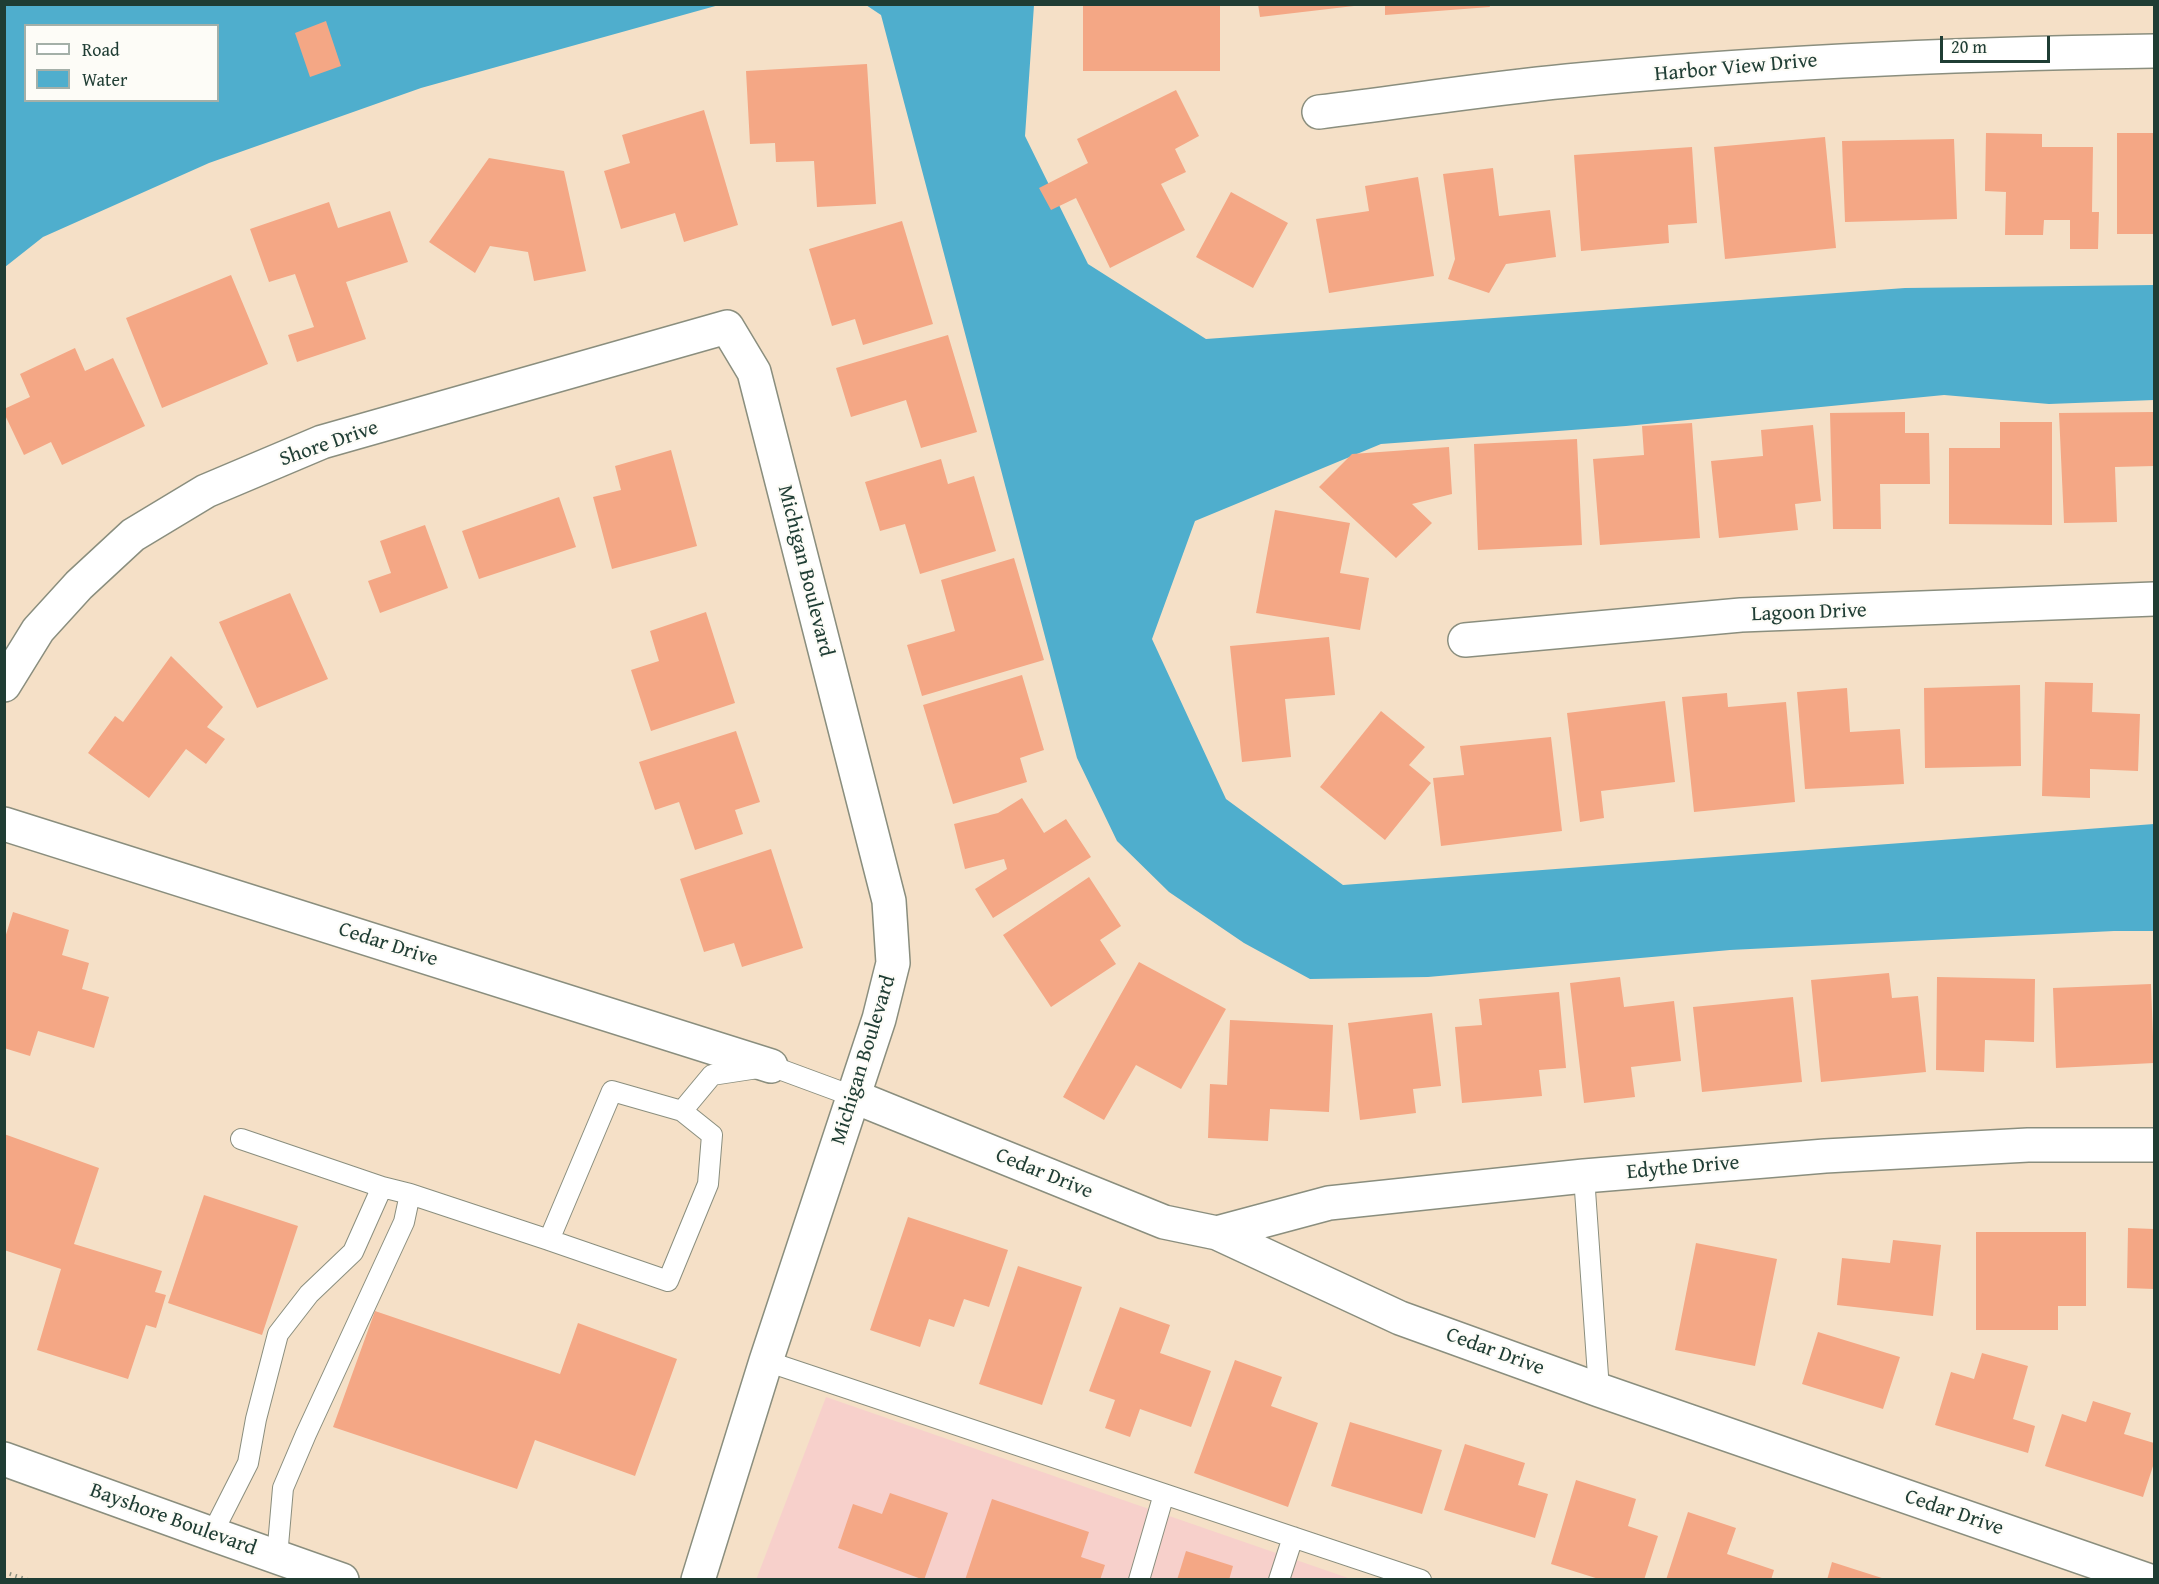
<!DOCTYPE html>
<html>
<head>
<meta charset="utf-8">
<style>
  body { margin:0 }
  #map { position:relative; width:2159px; height:1584px; overflow:hidden; background:#f5e0c7; font-family:"Gentium Book Plus",serif }
  canvas { display:block }
  .frame { position:absolute; inset:0; border:6px solid #1f3d34; pointer-events:none }
  .legend { position:absolute; left:24px; top:24px; width:195px; height:78px; box-sizing:border-box; background:#fdfcf7; border:2px solid #a4b0a9; margin:0; padding:8px 10px; list-style:none; font-size:18px; color:#1f3d34 }
  .legend li { display:flex; align-items:center; gap:12px; height:30px }
  .legend b { width:30px; border:2px solid #a4b0a9 }
  .scale { position:absolute; left:1940px; top:36px; width:110px; height:27px; box-sizing:border-box; border:3px solid #1f3d34; border-top:0; padding-left:8px; font-size:18px; line-height:21px; white-space:nowrap; color:#1f3d34; -webkit-text-stroke:4px #fdfcf7; paint-order:stroke }
</style>
</head>
<body>
<div id="map">
<canvas width="2159" height="1584"></canvas>
<div class="frame"></div>
<ul class="legend">
<li><b style="height:8px;background:#fff"></b>Road</li>
<li><b style="height:16px;background:#4faecd"></b>Water</li>
</ul>
<div class="scale">20 m</div>
</div>
<script>
const ctx = document.querySelector('canvas').getContext('2d');
ctx.lineJoin = 'round';
function fill(path, color) {
  ctx.fillStyle = color;
  ctx.fill(path, 'evenodd');
}
function strokePath(path, color, width, dash) {
  ctx.strokeStyle = color;
  ctx.lineWidth = width;
  ctx.lineCap = dash ? 'butt' : 'round';
  ctx.setLineDash(dash || []);
  ctx.stroke(path);
}
function label(font, color, halo, rows, align = 'center') {
  ctx.font = font + ' "Gentium Book Plus",serif';
  ctx.lineWidth = 4.5;
  ctx.setLineDash([]);
  ctx.textBaseline = 'middle';
  ctx.strokeStyle = halo;
  ctx.fillStyle = color;
  for (const [text, x, y, turn = 0] of rows) {
    ctx.save();
    ctx.translate(x, y);
    ctx.rotate((+turn || 0) * Math.PI / 180);
    ctx.textAlign = isNaN(turn) ? turn : align;
    if (halo) ctx.strokeText(text, 0, 0);
    ctx.fillText(text, 0, 0);
    ctx.restore();
  }
}
const built = new Path2D(`
  M826,1397L1351,1579L756,1580Z`);
const water = new Path2D(`
  M5,5H719L421,88L209,163L43,237L5,267ZM26,26H218V100H26Z
  M866,5H1034L1025,136L1088,264L1206,339L1905,288L2154,285V400L2049,404L1944,395L1626,426L1381,444L1195,521L1152,639L1226,799L1343,885L2154,824V931H2114L1730,950L1428,977L1310,979L1244,943L1169,892L1117,841L1077,758L881,15Z`);
const building = new Path2D(`
  M1083,4H1220V71H1083Z
  M1258,4H1354V6L1260,17Z
  M1385,4H1489L1490,7L1385,15Z
  M326,21L341,66L310,77L295,33Z
  M867,64L876,204L817,207L814,161L776,162L775,143L750,144L746,71Z
  M1176,90L1199,136L1175,149L1186,172L1161,184L1185,230L1110,268L1076,198L1051,210L1039,188L1088,163L1077,139Z
  M704,110L738,225L684,242L675,213L621,229L604,171L630,163L622,135Z
  M1986,133L2042,134V147H2093L2092,212H2099L2098,249H2070V220H2044L2043,235H2005L2006,192L1985,191Z
  M2117,133H2154V234H2117Z
  M1825,137L1836,248L1725,259L1714,147Z
  M1954,139L1957,219L1845,222L1842,141Z
  M1692,147L1697,223L1668,225L1669,243L1581,251L1574,155Z
  M489,158L564,171L586,271L534,281L528,252L490,246L475,273L429,242Z
  M1493,168L1499,216L1550,210L1556,257L1506,264L1489,293L1448,279L1455,259L1443,174Z
  M1418,177L1434,276L1329,293L1316,219L1369,211L1365,186Z
  M1231,192L1288,223L1253,288L1196,257Z
  M329,202L338,228L390,211L408,262L346,282L366,339L297,362L288,335L314,327L295,274L269,282L250,229Z
  M902,221L933,324L863,345L855,319L832,326L809,249Z
  M231,275L268,364L162,408L126,318Z
  M948,335L977,432L921,448L906,400L851,417L836,368Z
  M75,348L85,371L113,358L145,426L62,465L51,442L24,455L4,413V409L30,397L20,374Z
  M1905,412V433H1929L1930,484H1880L1881,529H1833L1830,413Z
  M2154,412V466L2115,467L2117,522L2064,523L2059,413Z
  M2000,422H2052V525L1949,524V448H2000Z
  M1692,423L1700,538L1600,545L1593,459L1644,455L1642,426Z
  M1813,425L1821,501L1795,504L1798,530L1719,538L1711,461L1763,456L1761,430Z
  M1577,439L1582,545L1478,550L1474,444Z
  M1449,447L1452,494L1412,504L1432,523L1396,558L1319,487L1352,454Z
  M671,450L697,546L612,569L593,497L621,490L615,466Z
  M941,459L948,484L974,476L996,551L920,574L905,524L880,531L865,482Z
  M559,497L576,547L479,579L462,531Z
  M1275,510L1350,523L1340,573L1369,578L1360,630L1256,613Z
  M425,525L448,588L380,613L368,581L391,573L380,541Z
  M1014,558L1044,660L922,696L907,645L955,631L941,580Z
  M290,593L328,679L257,708L219,622Z
  M706,612L735,703L651,731L631,670L659,661L650,631Z
  M1329,637L1335,695L1285,699L1291,757L1242,762L1230,646Z
  M171,656L223,707L207,727L225,739L206,764L186,749L149,798L88,753L115,716L123,722Z
  M1022,675L1044,750L1020,758L1027,782L953,804L923,705Z
  M2045,682L2093,683L2092,712L2140,714L2138,771L2090,769V798L2042,796Z
  M2020,685L2021,766L1925,768L1924,688Z
  M1847,688L1850,732L1900,729L1904,784L1805,789L1797,692Z
  M1727,693L1728,707L1786,702L1795,802L1694,812L1682,697Z
  M1665,701L1675,782L1601,791L1604,818L1580,822L1567,713Z
  M1381,711L1425,747L1409,765L1431,783L1385,840L1320,787Z
  M736,731L760,802L735,810L743,834L695,850L679,802L655,810L639,762Z
  M1551,737L1562,831L1441,846L1433,778L1464,775L1460,746Z
  M1022,798L1044,833L1066,819L1091,857L993,918L975,889L1007,869L1004,859L965,869L954,824L998,813Z
  M771,849L803,948L742,967L734,943L704,952L680,879Z
  M1089,877L1121,926L1100,940L1116,964L1051,1007L1003,935Z
  M13,912L69,930L62,955L89,963L82,989L109,997L94,1048L38,1031L30,1056L4,1048V941Z
  M1139,962L1226,1009L1181,1089L1136,1065L1104,1120L1063,1097Z
  M1889,973L1892,998L1918,996L1926,1072L1821,1082L1811,980Z
  M1620,977L1624,1007L1674,1001L1681,1061L1631,1067L1635,1097L1584,1103L1570,983Z
  M1937,977L2035,979L2034,1042L1985,1040L1984,1072L1936,1070Z
  M2151,984L2154,1063L2056,1068L2053,988Z
  M1559,992L1566,1068L1539,1070L1542,1096L1462,1103L1455,1027L1482,1025L1479,999Z
  M1793,997L1802,1082L1702,1092L1693,1007Z
  M1432,1013L1441,1086L1413,1089L1416,1113L1360,1120L1348,1023Z
  M1230,1020L1333,1025L1329,1112L1270,1109L1268,1141L1208,1138L1210,1084L1227,1085Z
  M4,1134L99,1168L74,1244L162,1271L155,1292L166,1295L156,1328L146,1325L128,1379L37,1350L61,1269L4,1250Z
  M204,1195L298,1226L262,1335L168,1303Z
  M908,1217L1008,1250L989,1307L964,1299L954,1327L929,1319L920,1347L870,1330Z
  M2128,1228L2154,1229V1289L2127,1288Z
  M1976,1232H2086V1306H2058V1330H1976Z
  M1893,1240L1941,1245L1933,1316L1837,1305L1842,1258L1890,1263Z
  M1696,1243L1777,1259L1755,1366L1675,1350Z
  M1018,1266L1082,1287L1042,1405L979,1384Z
  M1120,1307L1170,1325L1160,1353L1211,1371L1191,1427L1140,1409L1130,1437L1105,1428L1115,1400L1089,1391Z
  M375,1311L560,1374L578,1323L677,1359L635,1476L535,1440L517,1489L333,1427Z
  M1818,1332L1900,1357L1883,1409L1802,1384Z
  M1982,1353L2028,1366L2013,1419L2035,1426L2028,1453L1935,1425L1951,1372L1974,1379Z
  M1235,1360L1282,1377L1271,1406L1318,1423L1288,1507L1194,1473Z
  M2093,1401L2131,1413L2124,1434L2154,1443V1463L2143,1497L2045,1466L2062,1414L2086,1422Z
  M1350,1422L1442,1450L1422,1514L1331,1486Z
  M1465,1444L1525,1463L1518,1485L1548,1494L1535,1538L1444,1510Z
  M1576,1480L1636,1499L1628,1526L1658,1536L1644,1580H1602L1551,1564Z
  M890,1493L948,1513L924,1580L838,1548L853,1504L882,1514Z
  M992,1499L1089,1532L1081,1557L1105,1565L1100,1580H965Z
  M1688,1512L1736,1528L1727,1554L1774,1570L1771,1580H1666Z
  M1186,1551L1233,1566L1229,1580H1177Z
  M1832,1562L1885,1579V1580H1827Z`);
const path = new Path2D(`
  M4,1572L28,1580`);
const service = new Path2D(`
  M682,1111L612,1091L549,1240L668,1281L708,1184L712,1135L682,1111L712,1075L771,1066L855,1097
  M241,1139L382,1187
  M1584,1176L1599,1390
  M410,1194L549,1240
  M766,1361L1421,1580
  M212,1534L248,1463L256,1419L278,1334L309,1294L353,1252L382,1187L410,1194L404,1222L306,1434L283,1488L277,1557
  M1139,1580L1164,1494
  M1279,1580L1293,1537`);
const minor = new Path2D(`
  M1319,112C1402,102 1484,89 1567,81C1762,62 1958,54 2154,51
  M1465,640L1741,615L2154,599
  M4,685L38,630L79,585L133,535L206,491L322,442L727,327L754,372L889,901L893,963L879,1019L766,1361L698,1580
  M4,824L771,1066
  M855,1097L1164,1222L1217,1233L1400,1318L1599,1390L2147,1580
  M1217,1233L1329,1203L1584,1176L1825,1156L2028,1145H2154`);
const secondary = new Path2D(`
  M4,1459L212,1534L342,1580`);
const streetNames = [
  ["Harbor View Drive",1736,68,-5],
  ["Shore Drive",329,444,-19],
  ["Michigan Boulevard",805,571,76],
  ["Lagoon Drive",1809,613,-2],
  ["Cedar Drive",388,945,18],
  ["Michigan Boulevard",864,1060,-73],
  ["Edythe Drive",1683,1168,-5],
  ["Cedar Drive",1044,1174,22],
  ["Cedar Drive",1495,1352,20],
  ["Cedar Drive",1954,1513,19],
  ["Bayshore Boulevard",173,1520,20]
];
fill(built, '#f7d0cb');
fill(water, '#4faecd');
fill(building, '#f4a785');
strokePath(service, '#8a8e7e', 22);
strokePath(minor, '#8a8e7e', 36);
strokePath(secondary, '#8a8e7e', 36);
strokePath(path, '#8a8e7e', 4, [1.5, 4.5]);
strokePath(service, '#fff', 20);
strokePath(minor, '#fff', 33);
strokePath(secondary, '#fff', 33);
label('21px', '#1f3d34', '#fdfcf7', streetNames);
</script>
</body>
</html>
